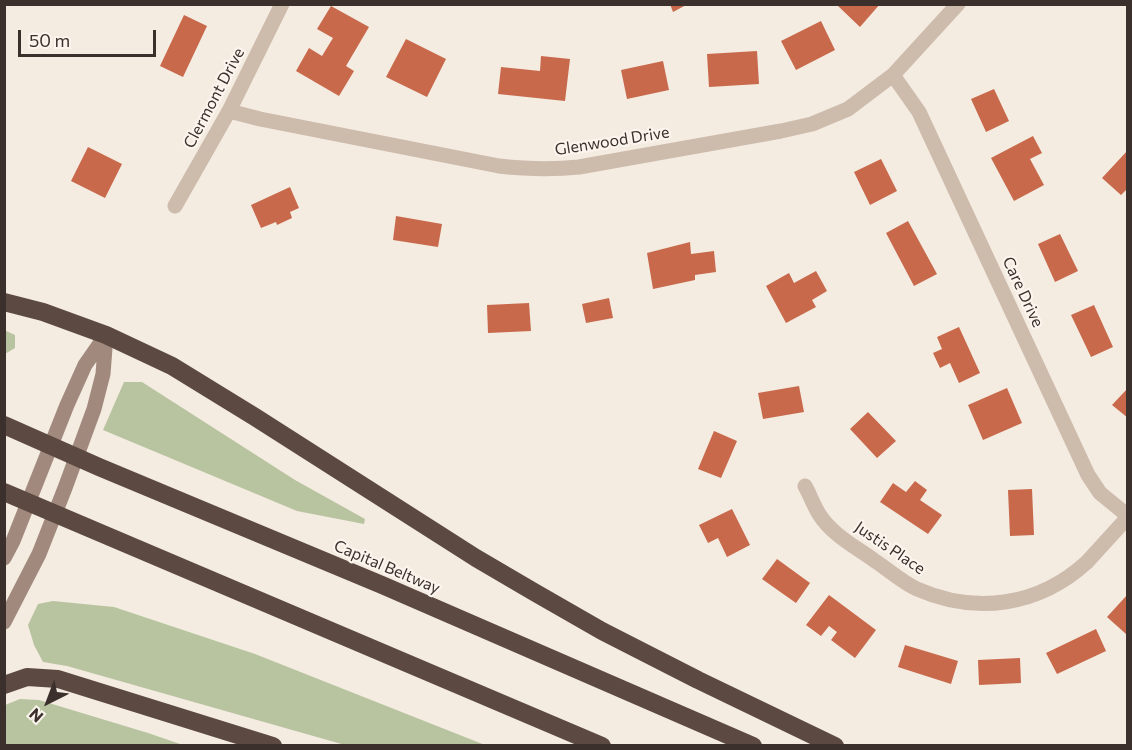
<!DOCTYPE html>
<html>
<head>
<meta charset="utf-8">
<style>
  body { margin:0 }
  #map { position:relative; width:1132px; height:750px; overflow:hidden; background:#f4ebe1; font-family:Commissioner,sans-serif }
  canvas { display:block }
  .frame { position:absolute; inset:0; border:6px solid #3b302b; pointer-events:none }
  .north { position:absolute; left:18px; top:672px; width:60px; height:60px; -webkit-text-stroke:4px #fbf5ee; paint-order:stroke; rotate:222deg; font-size:16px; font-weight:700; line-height:24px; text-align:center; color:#3b302b }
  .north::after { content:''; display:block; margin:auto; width:21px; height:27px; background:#3b302b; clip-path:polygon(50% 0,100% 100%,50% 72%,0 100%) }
  .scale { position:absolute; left:18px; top:30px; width:138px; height:27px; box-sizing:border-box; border:3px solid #3b302b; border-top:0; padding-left:8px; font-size:18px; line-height:21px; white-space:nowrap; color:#3b302b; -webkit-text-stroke:4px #fbf5ee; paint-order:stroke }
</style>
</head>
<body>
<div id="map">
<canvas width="1132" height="750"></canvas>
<div class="frame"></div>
<div class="north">N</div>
<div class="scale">50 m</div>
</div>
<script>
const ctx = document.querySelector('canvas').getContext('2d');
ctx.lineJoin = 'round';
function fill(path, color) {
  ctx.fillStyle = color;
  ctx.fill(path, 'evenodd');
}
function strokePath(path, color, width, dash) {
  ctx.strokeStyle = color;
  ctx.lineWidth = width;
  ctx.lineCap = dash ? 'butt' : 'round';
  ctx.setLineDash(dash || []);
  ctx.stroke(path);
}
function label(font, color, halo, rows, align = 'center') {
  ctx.font = font + ' Commissioner,sans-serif';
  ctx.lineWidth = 4.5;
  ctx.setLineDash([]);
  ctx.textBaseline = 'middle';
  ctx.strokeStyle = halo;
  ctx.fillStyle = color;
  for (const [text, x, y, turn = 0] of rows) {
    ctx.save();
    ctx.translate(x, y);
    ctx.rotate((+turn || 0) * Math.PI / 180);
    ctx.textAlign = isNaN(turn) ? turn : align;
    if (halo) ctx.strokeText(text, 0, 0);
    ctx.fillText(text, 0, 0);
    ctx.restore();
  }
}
const green = new Path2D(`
  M4,330L15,335V348L5,354Z
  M124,382H142L295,480L365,519L364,524L297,511L103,430Z
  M53,601L114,607L255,654L485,745H345L67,666L43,662L34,645L28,625L38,604Z
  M20,699L39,700L148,733L183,745H5V705Z`);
const building = new Path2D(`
  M670,4H688L673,12Z
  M839,4H880L860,27L838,6Z
  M331,6L369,27L346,66L354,71L339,96L296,71L309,48L322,56L333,38L317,29Z
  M184,15L207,26L183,77L160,66Z
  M821,21L835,50L796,70L781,41Z
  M406,39L446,59L427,97L386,77Z
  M757,51L759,84L709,87L707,54Z
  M541,56L570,59L565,101L498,94L501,67L540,71Z
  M663,61L669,90L627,99L621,70Z
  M994,89L1009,121L986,132L971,99Z
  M1033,136L1042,153L1030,159L1044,185L1014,201L991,158Z
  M88,147L122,164L105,198L71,181Z
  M1128,150V188L1121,195L1102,178Z
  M881,159L897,191L870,205L854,172Z
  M290,187L299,208L290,212L292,218L277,225L276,222L261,228L251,205Z
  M396,216L442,224L438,247L393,240Z
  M908,221L937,274L914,286L886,233Z
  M1060,234L1078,271L1055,282L1038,244Z
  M690,242L691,254L714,251L716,272L695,275V280L653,289L647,253Z
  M816,271L827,291L812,300L816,307L786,323L766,286L789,273L794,283Z
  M609,298L613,318L586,323L582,304Z
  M529,303L531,331L488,333L487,305Z
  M1094,305L1113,347L1091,357L1071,315Z
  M959,327L980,373L959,383L950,363L940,368L933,353L942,349L937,337Z
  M799,386L804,412L763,419L758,393Z
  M1007,388L1022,423L983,440L968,405Z
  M1128,388V418L1112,405Z
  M868,412L896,441L877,458L850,429Z
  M714,431L737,441L721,478L698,469Z
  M915,481L927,490L920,500L942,515L928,534L880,502L893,483L906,492Z
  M1032,489L1034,535L1010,536L1008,490Z
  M732,509L750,545L727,557L718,538L708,543L699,525Z
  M777,559L810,583L796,603L762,579Z
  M1128,594V632L1126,634L1107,617Z
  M829,595L876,630L855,658L831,640L837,632L829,626L821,636L806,625Z
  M1096,629L1106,651L1057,674L1046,653Z
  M905,645L958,661L951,684L898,667Z
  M1020,658L1021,683L979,685L978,660Z`);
const street = new Path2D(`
  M893,75L919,112L1088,475L1100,493L1128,516
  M229,111L260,119L499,166C526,169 551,170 579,167L781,131L812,124L848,109L893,75L958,4
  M175,206L229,111L282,4
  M805,486C810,495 814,506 819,514C832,535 856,547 875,561C889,570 902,582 917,589C976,615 1039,606 1087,562L1128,517`);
const secondary = new Path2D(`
  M4,558L13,541L67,405L85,365L106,335
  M4,622L39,554L65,488L94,409L103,374L106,335`);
const highway = new Path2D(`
  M4,302L43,312L106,335L172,366L255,417L476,558L534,592L602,631L698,680L835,746
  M4,425L99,467L382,585L753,746
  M4,492L602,746
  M4,685L27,677L58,679L273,746`);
const streetNames = [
  ["Clermont Drive",214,98,-62],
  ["Glenwood Drive",612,141,-9],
  ["Care Drive",1023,292,65],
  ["Justis Place",890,548,34],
  ["Capital Beltway",387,567,23]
];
fill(green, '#b8c4a0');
fill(building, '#c8694b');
strokePath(street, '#cdbbac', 15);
strokePath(secondary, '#a18a7d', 15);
strokePath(highway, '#5c4a42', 18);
label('16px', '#3b302b', '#fbf5ee', streetNames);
</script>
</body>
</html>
